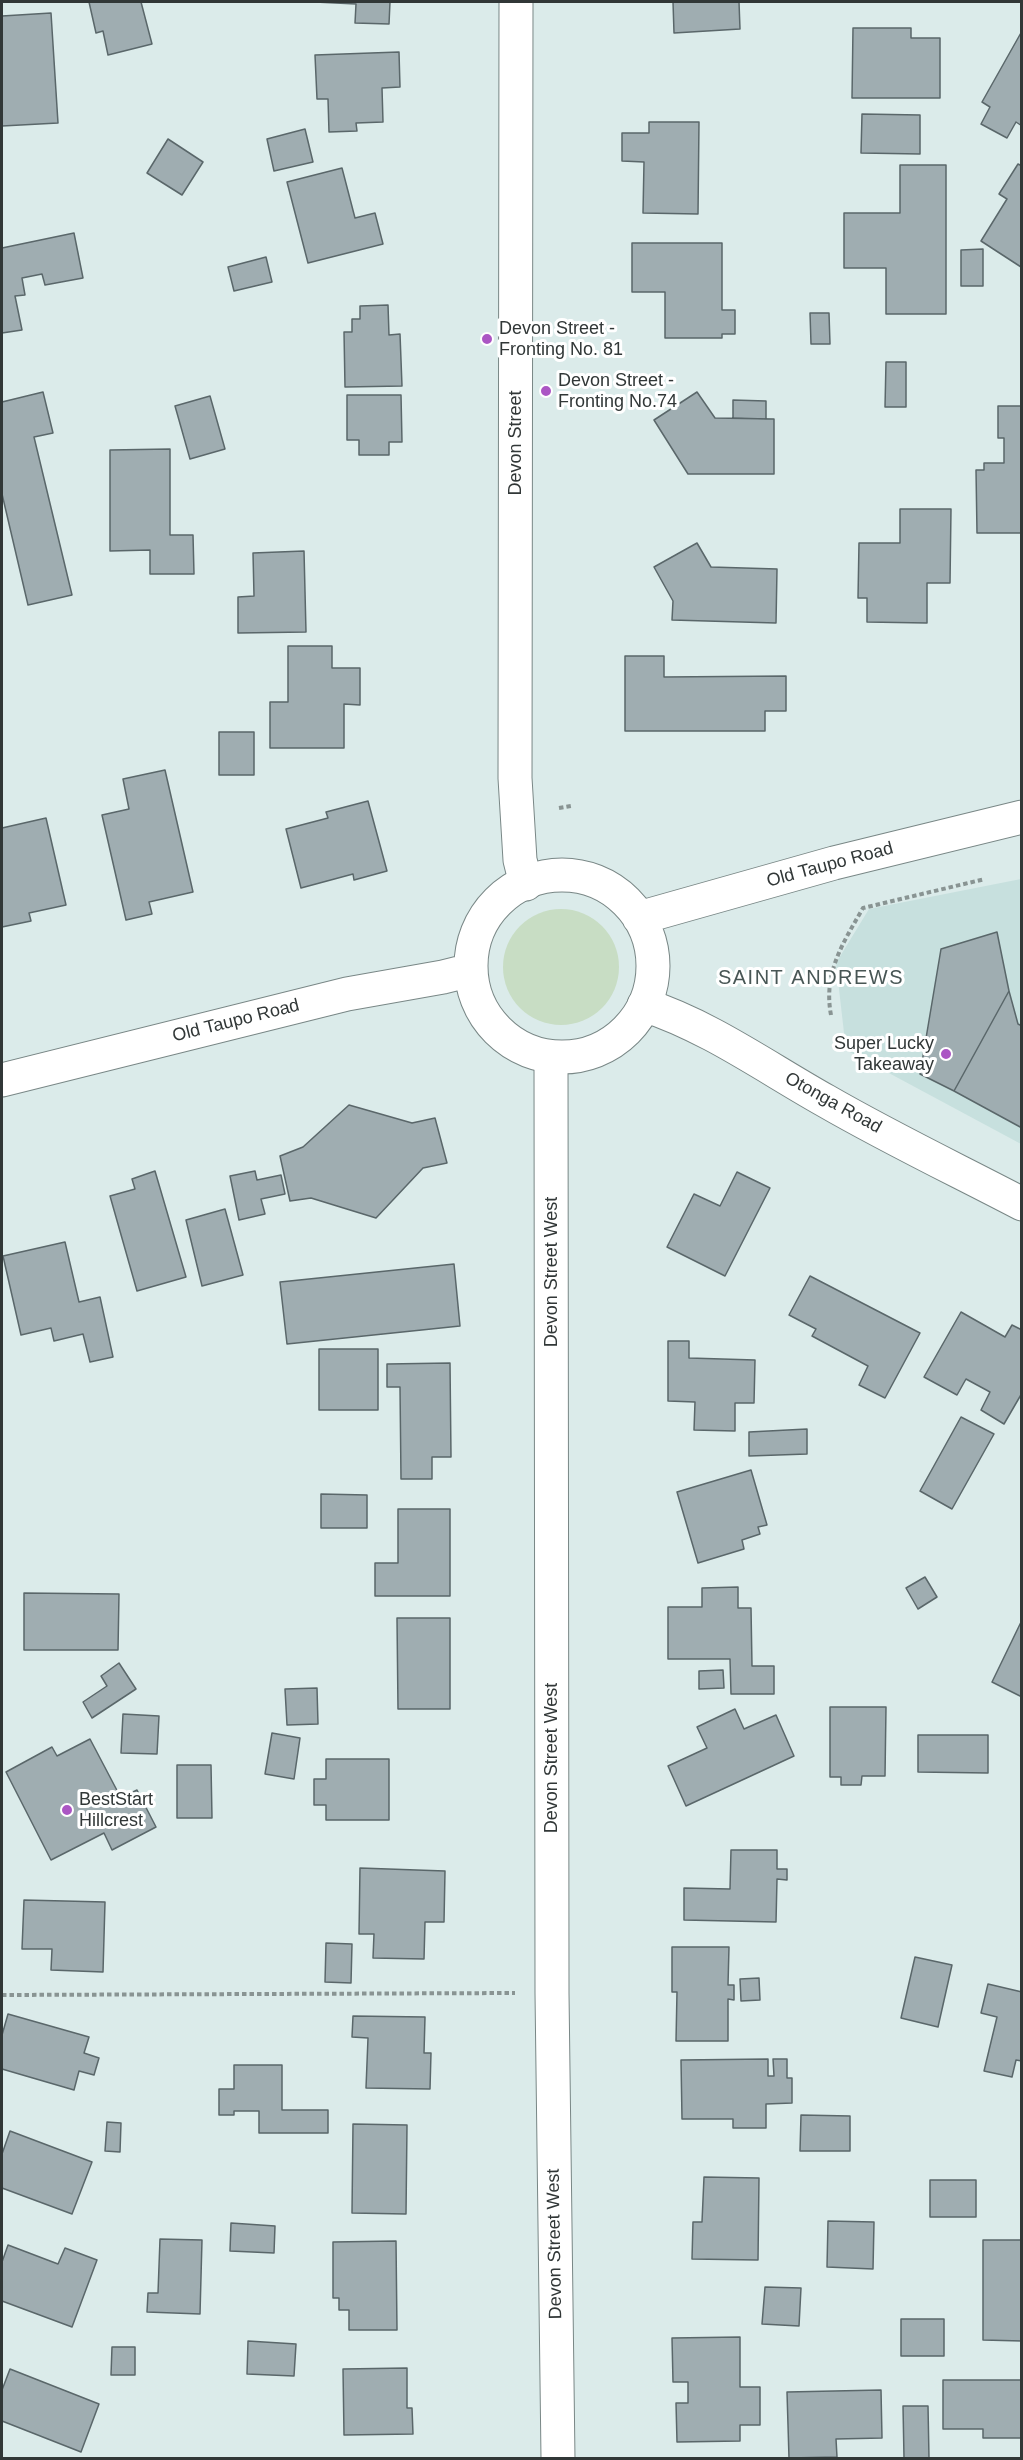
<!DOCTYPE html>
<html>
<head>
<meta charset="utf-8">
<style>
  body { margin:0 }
  #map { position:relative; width:1023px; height:2460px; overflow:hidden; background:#dbebea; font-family:Helvetica,sans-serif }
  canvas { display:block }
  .frame { position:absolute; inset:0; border:3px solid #313737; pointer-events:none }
</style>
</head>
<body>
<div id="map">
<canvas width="1023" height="2460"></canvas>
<div class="frame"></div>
</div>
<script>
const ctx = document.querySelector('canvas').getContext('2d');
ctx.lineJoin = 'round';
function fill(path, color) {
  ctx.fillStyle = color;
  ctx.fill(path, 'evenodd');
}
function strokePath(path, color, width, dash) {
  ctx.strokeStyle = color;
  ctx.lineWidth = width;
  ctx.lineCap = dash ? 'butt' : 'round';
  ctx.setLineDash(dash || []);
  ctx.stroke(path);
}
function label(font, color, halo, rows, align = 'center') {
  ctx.font = font + ' Helvetica,sans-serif';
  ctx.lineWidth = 6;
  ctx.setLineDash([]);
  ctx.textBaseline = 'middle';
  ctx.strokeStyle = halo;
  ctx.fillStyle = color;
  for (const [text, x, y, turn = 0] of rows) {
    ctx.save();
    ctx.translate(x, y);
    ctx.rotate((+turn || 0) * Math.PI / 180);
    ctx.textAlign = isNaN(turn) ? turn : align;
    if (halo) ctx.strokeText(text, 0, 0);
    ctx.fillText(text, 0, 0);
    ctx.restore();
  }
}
const built = new Path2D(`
  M1021,879V1144L846,1050L836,963L869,909Z`);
const green = new Path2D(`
  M503 967a58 58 0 1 1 116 0a58 58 0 1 1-116 0Z`);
const building = new Path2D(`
  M89,2H141L152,44L108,55L103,31L96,33Z
  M315,2H390L389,24L355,23L356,4Z
  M673,2H739L740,29L674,33Z
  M51,13L58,123L2,126V16Z
  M853,28H911V38H940V98H852Z
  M1022,31V126L1016,122L1007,138L981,124L990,107L982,102Z
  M399,52L400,87L382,88L383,122L356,123L357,131L329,132L328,99H317L315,55Z
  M862,114L920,115V154L861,153Z
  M649,122H699L698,214L643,213L644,162L622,161V133H649Z
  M305,129L313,162L274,171L267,139Z
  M168,139L203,162L182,195L147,173Z
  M1018,164L1022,166L1021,267L981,241L1007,199L999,194Z
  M900,165H946V314H886V268H844V213H900Z
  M342,168L355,218L375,213L383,244L308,263L287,182Z
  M74,233L83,278L45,285L42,274L22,278L25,295L15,296L22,330L2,333V248Z
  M632,243H722V310H735V334H722V338H665V292H632Z
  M983,249V286H961V250Z
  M266,257L272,282L234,291L228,267Z
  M388,305L389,335L400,334L402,386L345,387L344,332H352V319H360V306Z
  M810,313H829L830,344H811Z
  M886,362H906V407H885Z
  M43,392L53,433L34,437L72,595L28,605L2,494V402Z
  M697,392L715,418L774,419V474H688L654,420Z
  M347,395H401L402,442H389V455H359V440H347Z
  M210,396L225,449L190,459L175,406Z
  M733,400L766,401V419L733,418Z
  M998,406H1022V533H977L976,470H984V463H1004V438H998Z
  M170,449V535H193L194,574H150V550L110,551V450Z
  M900,509H951L950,583H927V623L867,622V598H858L859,543H900Z
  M697,543L711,567L777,569L776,623L672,620L673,601L654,567Z
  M304,551L306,632L238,633V597L254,596L253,553Z
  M288,646H332V668H360V705L344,704V748H270V702H288Z
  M625,656H664V677L786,676V711H765V731H625Z
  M219,732H254V775H219Z
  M165,770L193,892L149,902L152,914L126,920L102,815L129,809L123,779Z
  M368,801L387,871L354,880L353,874L301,888L286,829L328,818L326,812Z
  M46,818L66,905L29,913L31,921L2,927V828Z
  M997,932L1009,991L954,1091L920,1074L941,949Z
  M1009,991L1018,1024L1022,1026V1128L954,1091Z
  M349,1105L412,1123L435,1118L447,1163L423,1168L376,1218L311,1198L290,1201L280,1156L303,1147Z
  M155,1171L186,1277L137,1291L110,1196L135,1189L132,1179Z
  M255,1171L257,1180L281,1175L285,1194L261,1199L265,1214L239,1220L230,1176Z
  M737,1172L770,1188L725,1276L667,1247L694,1194L720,1206Z
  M225,1209L243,1275L202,1286L186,1220Z
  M65,1242L79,1302L100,1297L113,1357L90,1362L83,1334L54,1341L51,1328L21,1335L3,1256Z
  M454,1264L460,1326L287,1344L280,1282Z
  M810,1276L920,1333L885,1398L859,1385L868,1366L812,1336L816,1329L789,1315Z
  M961,1312L1005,1337L1012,1325L1022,1330V1393L1004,1424L981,1410L990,1392L966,1379L957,1395L924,1377Z
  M668,1341H689V1358L755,1360L754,1403H735V1431L694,1430L695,1402L668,1401Z
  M319,1349H378V1410H319Z
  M450,1363L451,1457H432V1479H401L400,1387H387V1364Z
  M961,1417L994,1434L952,1509L920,1491Z
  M807,1429V1454L749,1456V1432Z
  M751,1470L767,1525L758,1527L760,1534L742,1540L744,1549L698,1563L677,1492Z
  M321,1494L367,1495V1528H321Z
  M398,1509H450V1596H375V1563H398Z
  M925,1577L937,1597L918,1609L906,1588Z
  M738,1587V1608H751L752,1666H774V1694H731L730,1659H668V1607H702V1588Z
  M24,1593L119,1594L118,1650H24Z
  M397,1618H450V1709H398Z
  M1022,1620V1697L992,1682Z
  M119,1663L136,1689L92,1718L83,1702L107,1686L101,1676Z
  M723,1670L724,1688L699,1689V1671Z
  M317,1688L318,1724L287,1725L285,1689Z
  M830,1707H886L885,1776H862L861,1785H841V1777H830Z
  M735,1709L744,1729L776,1715L794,1756L686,1806L668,1766L707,1748L697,1727Z
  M123,1714L159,1716L157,1754L121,1753Z
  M272,1733L300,1738L294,1779L265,1774Z
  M918,1735H988V1773L918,1772Z
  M90,1739L121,1798L137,1790L156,1827L112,1850L104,1833L51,1860L6,1772L52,1747L57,1756Z
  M326,1759H389V1820H326V1805H314V1779H326Z
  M177,1765H211L212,1818H177Z
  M731,1850H777V1869H787V1880L777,1879L776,1922L684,1920V1888L730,1889Z
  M360,1868L445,1871L444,1922H425L424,1959L373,1958L374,1934H359Z
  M24,1900L105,1902L103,1972L51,1970L52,1949H22Z
  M326,1943L352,1944L351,1983L325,1982Z
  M672,1947H729L728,1985H734V2000L728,1999V2041H676L677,1992H672Z
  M915,1957L952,1965L938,2027L901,2018Z
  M759,1978L760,2000L741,2001L740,1979Z
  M988,1984L1022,1992V2061L1016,2060L1012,2077L984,2071L997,2017L981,2013Z
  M8,2014L89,2037L84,2053L99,2058L94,2075L79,2071L74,2090L2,2069V2035Z
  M353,2016L425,2017L424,2053H431L430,2089L366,2088L368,2038L352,2037Z
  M768,2059V2076H774L773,2059H787V2078H792V2103L766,2104V2128H733V2119H682L681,2060Z
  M234,2065H282V2110H328V2133H259V2111H234V2115H219V2089H234Z
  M801,2115L850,2116V2151H800Z
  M107,2122L121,2123L120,2152L105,2151Z
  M353,2124L407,2125L406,2214L352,2213Z
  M10,2131L92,2162L72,2214L2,2188V2154Z
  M704,2177L759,2178L758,2260L692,2259L693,2222H702Z
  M930,2180H976V2217H930Z
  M828,2221L874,2222L873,2269L827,2267Z
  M231,2223L275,2226L274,2253L230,2251Z
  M160,2239L202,2240L200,2314L147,2312L148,2293H158Z
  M983,2240H1022V2341L983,2340Z
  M396,2241L397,2330H349V2310H339V2298H333V2242Z
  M8,2245L58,2264L65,2248L97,2260L72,2327L2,2301V2262Z
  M765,2287L801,2288L799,2326L762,2324Z
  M901,2319H944V2356H901Z
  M740,2337V2387H760V2425H740V2441L677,2442L676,2403H688V2382H673L672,2338Z
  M248,2341L296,2344L294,2376L247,2374Z
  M112,2347H135V2375H111Z
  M407,2368V2408H412L413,2434L344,2435L343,2369Z
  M10,2369L99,2404L81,2452L2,2421V2390Z
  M943,2380H1022L1021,2438H983V2429H943Z
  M881,2390L882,2438L836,2439L837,2457L789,2458L787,2392Z
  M903,2406H928L929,2458H904Z`);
const path = new Path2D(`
  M559,808L571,806
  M831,1015C823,973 843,943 863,908L985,879
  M2,1995L515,1993`);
const secondary = new Path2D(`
  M516,2L515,778L520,860L526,884
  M644,1005C709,1026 767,1068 826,1101C890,1138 957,1170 1022,1204
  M551,1057L552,1993L558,2458`);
const highway = new Path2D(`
  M471 966a91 91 0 1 1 182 0a91 91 0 1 1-182 0Z
  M639,918L834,863L1022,817
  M2,1080L347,994L443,977L471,970`);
const markers = [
  [487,339,6,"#ab56c4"],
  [546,391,6,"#ab56c4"],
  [946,1054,6,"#ab56c4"],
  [67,1810,6,"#ab56c4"]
];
const poiNames = [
  ["Devon Street -",499,329],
  ["Fronting No. 81",499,350],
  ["Devon Street -",558,381],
  ["Fronting No.74",558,402],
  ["Super Lucky",934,1044,"right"],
  ["Takeaway",934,1065,"right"],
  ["BestStart",79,1800],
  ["Hillcrest",79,1821]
];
const streetNames = [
  ["Devon Street",516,443,-90],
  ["Old Taupo Road",830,865,-15],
  ["Old Taupo Road",236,1021,-14],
  ["Otonga Road",833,1103,29],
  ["Devon Street West",552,1272,-90],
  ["Devon Street West",552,1758,-90],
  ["Devon Street West",555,2244,-91]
];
const neighbourhoodNames = [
  ["SAINT ANDREWS",811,978]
];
fill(built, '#c7e0de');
fill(green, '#c8ddc4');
fill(building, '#9fadb1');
strokePath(building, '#5a676a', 1.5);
strokePath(secondary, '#798786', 35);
strokePath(highway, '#798786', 35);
strokePath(path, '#899493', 4, [4.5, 3]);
strokePath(secondary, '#fff', 33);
strokePath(highway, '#fff', 33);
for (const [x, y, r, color] of markers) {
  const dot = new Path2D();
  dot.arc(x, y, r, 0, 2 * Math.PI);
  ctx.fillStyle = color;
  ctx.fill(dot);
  strokePath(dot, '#fff', 2);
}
label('18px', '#313737', '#fff', poiNames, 'left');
label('18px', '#313737', '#fff', streetNames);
ctx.letterSpacing = '1.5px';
label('20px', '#485655', '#fff', neighbourhoodNames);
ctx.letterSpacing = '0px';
</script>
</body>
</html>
